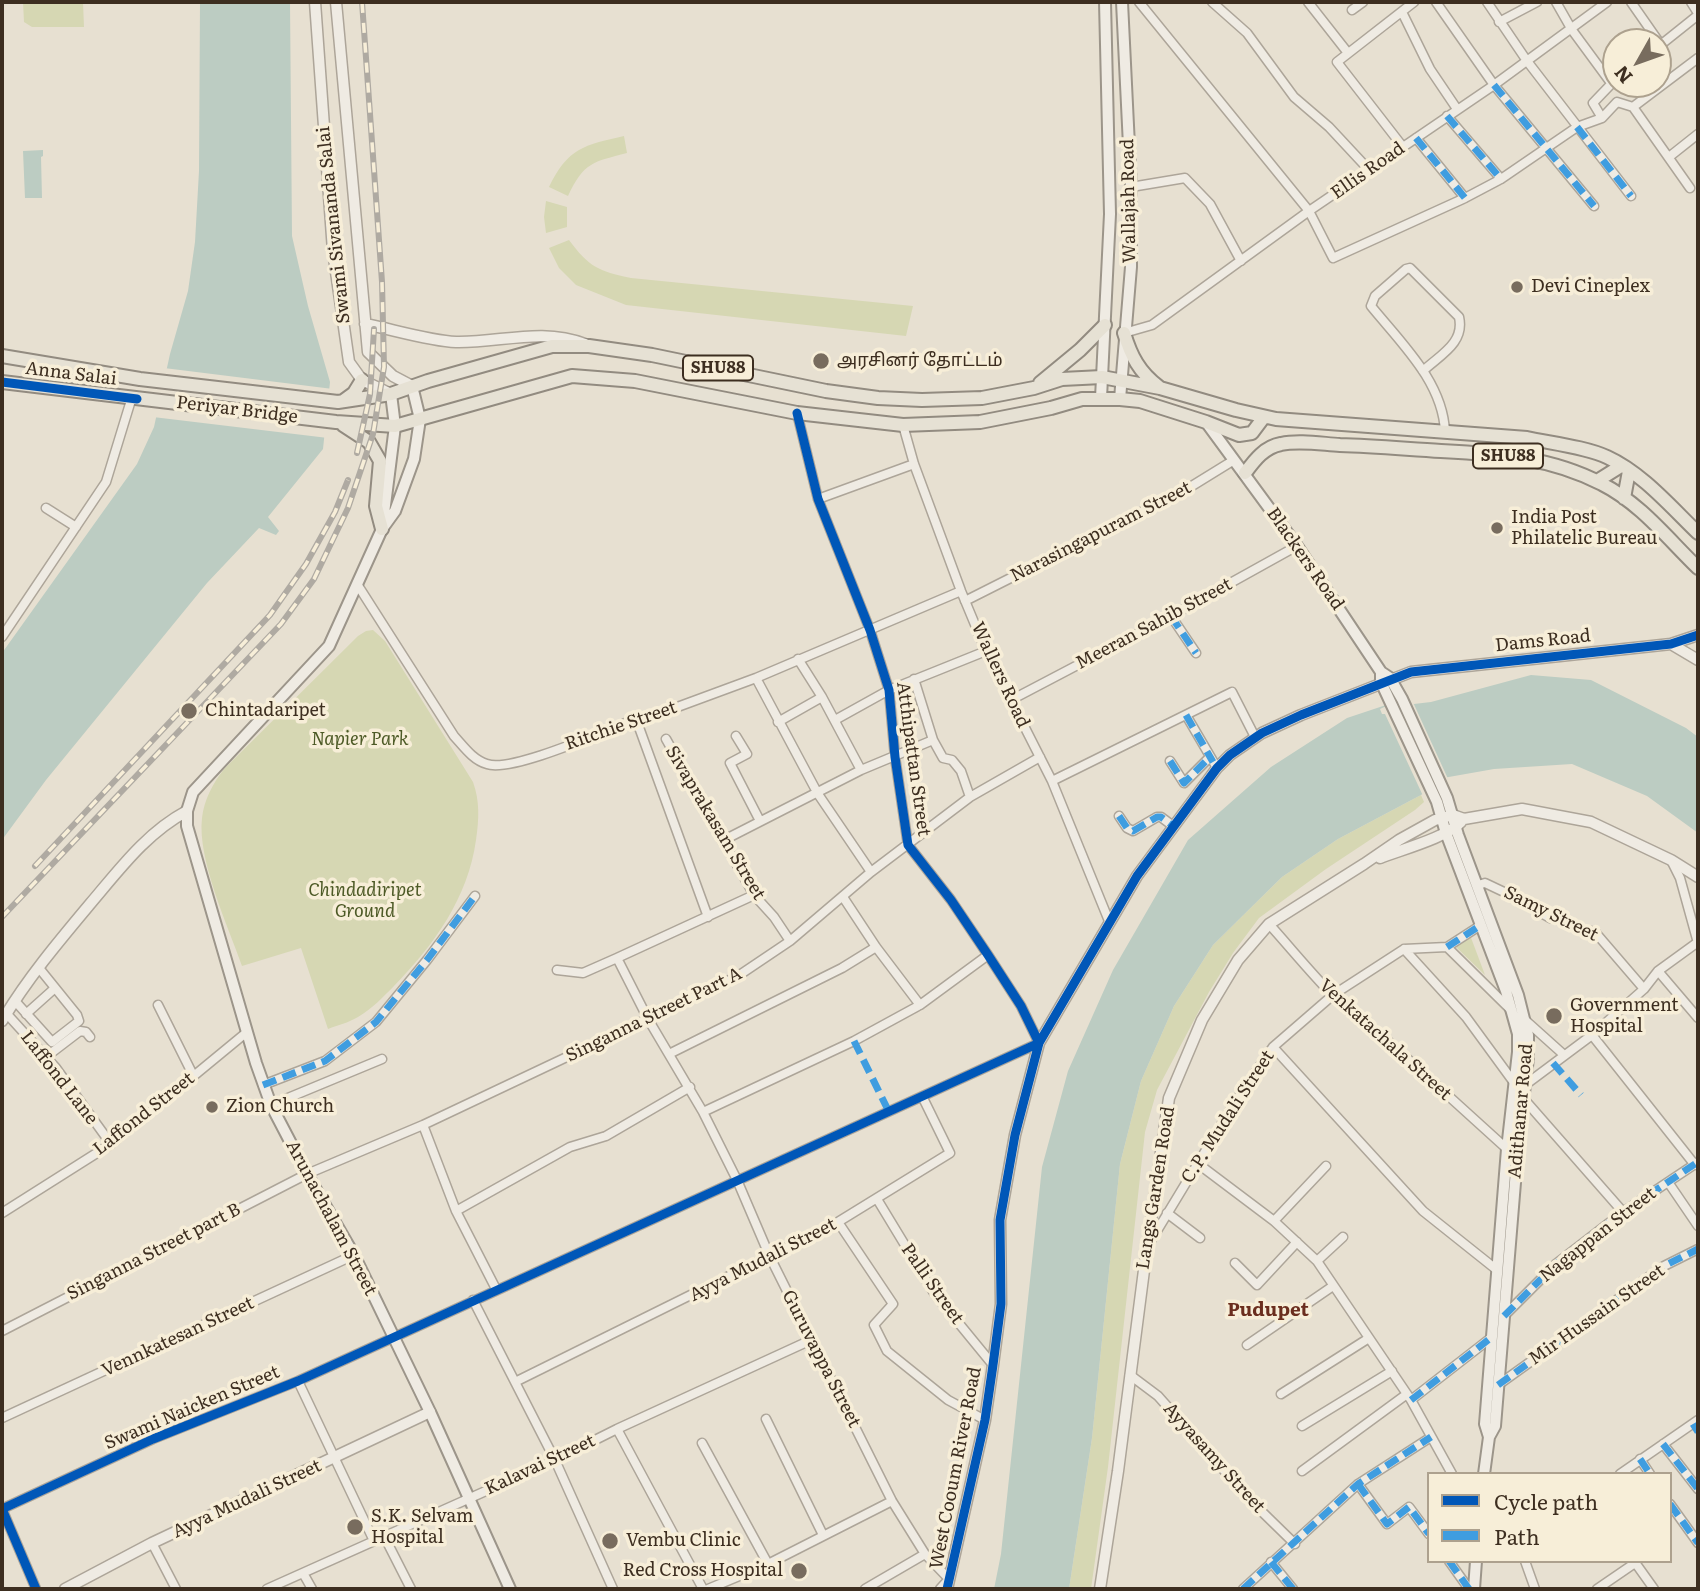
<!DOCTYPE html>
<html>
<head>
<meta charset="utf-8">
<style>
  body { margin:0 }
  #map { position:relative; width:1700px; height:1591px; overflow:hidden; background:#e7e0d1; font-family:Literata,serif }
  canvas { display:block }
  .frame { position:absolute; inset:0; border:4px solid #3d2e20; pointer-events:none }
  .legend { position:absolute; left:1427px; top:1472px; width:245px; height:91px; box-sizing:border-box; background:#f7eed8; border:2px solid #ada18e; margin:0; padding:9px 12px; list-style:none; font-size:21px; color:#3d2e20 }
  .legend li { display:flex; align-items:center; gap:14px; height:35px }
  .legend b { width:35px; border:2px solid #ada18e }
  .north { position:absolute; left:1602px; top:28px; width:70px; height:70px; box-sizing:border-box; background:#f7eed8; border:2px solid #ada18e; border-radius:50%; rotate:230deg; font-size:19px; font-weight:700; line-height:28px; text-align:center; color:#3d2e20 }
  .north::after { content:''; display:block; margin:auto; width:24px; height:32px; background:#786c5e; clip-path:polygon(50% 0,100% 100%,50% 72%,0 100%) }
</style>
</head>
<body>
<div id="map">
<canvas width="1700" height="1591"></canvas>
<div class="frame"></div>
<ul class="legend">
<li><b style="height:9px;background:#0057b8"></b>Cycle path</li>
<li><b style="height:9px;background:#3f9de0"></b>Path</li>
</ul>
<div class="north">N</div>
</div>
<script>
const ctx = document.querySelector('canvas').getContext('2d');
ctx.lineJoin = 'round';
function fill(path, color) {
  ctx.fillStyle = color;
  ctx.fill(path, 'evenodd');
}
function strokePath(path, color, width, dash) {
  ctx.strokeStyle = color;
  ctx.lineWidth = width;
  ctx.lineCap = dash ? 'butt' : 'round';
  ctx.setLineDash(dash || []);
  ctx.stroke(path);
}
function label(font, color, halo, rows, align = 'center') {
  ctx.font = font + ' Literata,"Noto Sans Tamil",serif';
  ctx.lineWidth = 7;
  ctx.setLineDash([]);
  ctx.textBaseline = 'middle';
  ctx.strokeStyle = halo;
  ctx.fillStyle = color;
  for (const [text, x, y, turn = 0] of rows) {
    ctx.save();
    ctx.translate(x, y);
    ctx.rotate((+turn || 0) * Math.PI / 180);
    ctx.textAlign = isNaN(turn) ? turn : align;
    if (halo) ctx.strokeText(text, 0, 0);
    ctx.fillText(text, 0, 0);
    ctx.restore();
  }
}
const green = new Path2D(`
  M23,2H83L84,27H32L24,22Z
  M624,136L627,153C593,162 584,162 568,196L549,187C568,148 584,145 624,136Z
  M546,201L567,207V227L546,233L544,217Z
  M569,240C589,267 598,271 631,278L913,306L906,336L626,305L576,285L559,268L549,248Z
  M373,630L385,641L473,782C480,801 479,820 476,840C468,898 434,945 394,986C383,997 372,1009 358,1017C348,1023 338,1025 328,1029L301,948L242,966C228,926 197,859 202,818C204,800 213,783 224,769L358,636L366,631Z
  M1421,795L1424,802L1415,810L1326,869L1259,918L1233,953L1209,992L1157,1090L1145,1132L1108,1467L1091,1589H1069L1092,1438L1120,1164L1141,1081L1174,1006L1213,945L1282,877L1338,839Z
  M1470,935L1485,975L1455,946Z`);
const water = new Path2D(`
  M200,2H290L292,236L308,306L330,382L323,449L268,517L279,531L276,535L259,528L207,583L46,780L2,840V653L137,464L154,427L170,354L188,291L195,242L199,171Z
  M43,150V156L41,157L42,198H25L23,151Z
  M1531,675L1591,680L1686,728L1698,737V833L1647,796L1572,764L1494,769L1443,778L1421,795L1338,839L1282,877L1213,945L1174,1006L1141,1081L1120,1164L1092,1438L1069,1589H994L1001,1554L1042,1167L1068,1071L1113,970L1188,840L1271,767L1347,718L1392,703L1414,704L1431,702Z`);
const pier = new Path2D(`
  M164,368L333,389L328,438L153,417Z
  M1399,700H1412L1449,781L1424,798L1385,714H1382L1380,709Z`);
const minor = new Path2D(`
  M1139,2L1309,211L1333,258L1465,198L1501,179L1577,127L1602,118L1617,102L1633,107L1690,188
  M1212,2L1247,33L1294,97L1329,127L1370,171
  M1308,2L1348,53
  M1436,2L1494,85L1594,206
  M1487,2L1527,61L1631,196
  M1556,2L1572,30L1611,83
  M1631,2L1661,45
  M1691,2L1698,13
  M1352,10L1363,2
  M1402,12L1430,69L1457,109
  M1499,22L1537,2
  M1658,47L1698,15
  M1633,107L1698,58
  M1447,116L1501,179
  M1602,118L1593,103L1616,79
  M1416,138L1465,198
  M1403,147L1337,62L1414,2
  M1669,157L1698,134
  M1131,187L1185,178L1210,204L1241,261
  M1124,333L1152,325L1309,211L1494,85L1607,2
  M1423,371C1440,355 1465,343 1459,317L1410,268L1406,269L1375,296L1371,306C1401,343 1443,382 1445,432
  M903,425L914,464L961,591L986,651L1052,781L1109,921
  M818,499L914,464
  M46,508L76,527
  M357,584L454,736C464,747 473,760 487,764C512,773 608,729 636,719L653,716L756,678L961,591
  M965,601L1187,489L1234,460
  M1171,616L1196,653
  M2,637L106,482L132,397
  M798,659L822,697L861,770
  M756,678L818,794L871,872
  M914,679L933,740L943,758L952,760L961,771L970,797
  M1011,700L1171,616L1297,546
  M1186,715L1217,768
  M636,719L708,917
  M835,720L889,690L986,651
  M778,722L822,697
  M736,736L747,754L730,763L760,821
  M666,739L754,895L774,917L790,941
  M1170,761L1184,783L1210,757
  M1052,781L1232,692L1255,737
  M1119,816L1127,828L1133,831L1157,817H1161L1173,826
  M722,841L861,770L933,740
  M1671,860L1680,878L1698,943
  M1478,885L1485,883L1504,892L1550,918L1560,919L1580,929L1595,932L1644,989
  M843,897L876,947L920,1005
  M1269,924C1306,965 1342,1013 1389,1042L1507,1149
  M1447,947L1481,925
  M1404,949L1466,1017L1515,1084
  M617,958L754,895
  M557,970L583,973L617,958L648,1019L703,1112L737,1180L770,1257L892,1501L925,1554L949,1579L940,1589
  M1658,971L1698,1018
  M15,1001L52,1042L79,1021L77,1015L39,968
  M158,1005L193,1075
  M6,1013L56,1068L111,1144
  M26,1014L55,988
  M1524,1019L1563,1054
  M1592,1035L1695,1165
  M1273,1047L1423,1211L1497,1270
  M669,1054L842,968L876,947
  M46,1057L80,1031L86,1032L90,1037
  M263,1085L325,1061L376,1022L427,960L475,896
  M1525,1085L1592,1035L1644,989L1658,971L1698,942
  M1523,1098L1623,1212
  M271,1105L382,1059
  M703,1112L854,1041L920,1005L988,955
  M423,1125L456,1211L496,1289
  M1197,1163L1274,1221L1317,1261L1411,1400L1452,1474
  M1668,1182L1698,1226
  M877,1199L934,1293L993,1365
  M456,1211L570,1147L606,1136L690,1087
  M2,1213L111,1144L247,1032
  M1167,1213L1200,1238
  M1274,1221L1326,1166
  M838,1222L893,1304L874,1325L887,1351L948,1400L985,1420
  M1149,1244L1235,1102L1273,1047L1333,995L1404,949L1447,947L1511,1010
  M1317,1261L1343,1237
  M1235,1263L1257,1285L1297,1242
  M473,1300L555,1460L613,1589
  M1504,1316L1557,1263L1623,1212L1698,1162
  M2,1331L307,1174L423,1125L738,976L790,941L871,872L970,797L1040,757
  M1247,1345L1333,1286
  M1130,1375L1158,1396L1253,1503L1295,1544
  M298,1381L374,1541
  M515,1382L838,1222L950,1153L923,1098
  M1498,1385L1664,1266L1698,1249
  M1281,1394L1369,1338
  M1411,1400L1492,1337
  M2,1418L354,1255
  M766,1419L823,1535
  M1302,1426L1392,1371
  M617,1429L703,1589
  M702,1443L768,1564
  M1663,1444L1698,1489
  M1640,1459L1650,1474
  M1302,1471L1407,1394
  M1620,1474L1698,1420
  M1358,1484L1387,1524L1409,1507L1429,1534
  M1670,1504L1698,1543
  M384,1536L411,1589
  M152,1543L176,1589
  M1449,1561L1469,1589
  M1525,1561L1535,1589
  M1634,1561L1654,1589
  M1271,1562L1293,1589
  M303,1573L312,1589
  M36,1589L2,1509L153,1439L298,1381L1039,1043L1021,1006L988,955L951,900L908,845L895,757L889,690L870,630L818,499L797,413
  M267,1589L555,1460L617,1429L811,1340
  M708,1589L768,1564L892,1501
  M865,1589L925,1554
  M1243,1589L1358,1484L1431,1437
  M1597,1589L1635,1563`);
const tertiary = new Path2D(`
  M315,2L333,251L349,362L362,380L391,394
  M336,2L368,352L393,376L412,386
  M365,324C391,329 430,341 456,342C500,343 541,327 585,344
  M1671,644L1698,660
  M1380,858C1400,850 1448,837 1461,822
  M2,1021C27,979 59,941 90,904C119,870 146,833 187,811
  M65,1589L152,1543L430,1412
  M947,1589L985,1420L993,1365L1001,1304L1000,1220L1015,1135L1039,1043L1137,876L1217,768L1230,755L1262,733L1301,715L1411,672L1671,644L1698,635
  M1100,1589L1118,1471L1147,1247L1169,1098L1202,1020L1238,960L1269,924L1364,864L1399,840L1435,820L1453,815L1464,819L1522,809L1591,822L1671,860L1698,877`);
const secondary = new Path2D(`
  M391,394L395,426L382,529L329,646L193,792L187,811V826L256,1063L271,1105L307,1174L354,1255L430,1412L510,1589
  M1101,398L1110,214L1105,2
  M1120,399L1131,267V187L1122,2
  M1206,422L1297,546L1381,672V682L1437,802L1446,833L1506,991L1518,1034V1052L1507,1149L1485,1424L1489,1437L1484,1474
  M382,529L395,511L414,459L420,419L412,386
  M1381,672L1390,678L1402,699L1447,798L1458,835L1518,995L1528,1035V1058L1518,1146L1495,1426L1489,1437
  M1474,1589L1476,1561`);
const primary = new Path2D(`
  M1124,333C1131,356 1139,372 1159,387
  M2,356L140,379L338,402L391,394L428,381L552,346H589L652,355L826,391L878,398L922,400L982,398L1034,388L1062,379L1102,377L1160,388L1236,410L1276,419L1527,438C1550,443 1586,447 1607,457C1642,473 1670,506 1698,533
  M2,382L336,422L395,426L572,376L635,381L797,413L903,425L980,422L1051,408L1082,399H1120L1140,401L1206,422L1239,435L1252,433L1264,417
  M1040,383L1080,350L1105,325
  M343,401L354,393L362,380
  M343,425L369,442L380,461L376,506L382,529
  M1245,473C1254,461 1264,447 1281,444C1299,440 1322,444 1340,445C1374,446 1407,449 1441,451C1498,454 1551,457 1602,484C1640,503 1668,539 1698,568
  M1597,481L1621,466
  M1624,498L1629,471`);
const rail = new Path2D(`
  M357,453L370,394L374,329
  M35,866L270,615L306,564L335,512L348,480
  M2,917L281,624L314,579L348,508L373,434L384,367L382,282L362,2`);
const quiet = new Path2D(`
  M1494,85L1594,206
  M1447,116L1501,179
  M1577,127L1631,196
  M1416,138L1465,198
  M1171,616L1196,653
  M1186,715L1213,762
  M1170,761L1184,783L1210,757
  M1119,816L1127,828L1133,831L1157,817H1161L1173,826
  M1447,947L1481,925
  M854,1041L889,1112
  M1553,1063L1581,1095
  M263,1085L325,1061L376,1022L427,960L475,896
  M1504,1316L1557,1263L1623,1212L1698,1162
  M1498,1385L1664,1266L1698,1249
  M1411,1400L1492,1337
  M1693,1424L1698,1432
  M1663,1444L1698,1489
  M1640,1459L1650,1474
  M1358,1484L1387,1524L1409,1507L1429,1534
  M1670,1504L1698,1543
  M1449,1561L1469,1589
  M1271,1562L1293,1589
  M1243,1589L1358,1484L1431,1437`);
const cycleway = new Path2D(`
  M2,382L137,399
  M36,1589L2,1509L153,1439L298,1381L1039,1043L1021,1006L988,955L951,900L908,845L895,757L889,690L870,630L818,499L797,413
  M947,1589L985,1420L993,1365L1001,1304L1000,1220L1015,1135L1039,1043L1137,876L1217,768L1230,755L1262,733L1301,715L1411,672L1671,644L1698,635`);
const markers = [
  [1517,287,7,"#786c5e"],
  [821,361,9,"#786c5e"],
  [1497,528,7,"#786c5e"],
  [189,711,9,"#786c5e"],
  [1554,1016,9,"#786c5e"],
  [212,1107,7,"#786c5e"],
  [355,1527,9,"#786c5e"],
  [610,1541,9,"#786c5e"],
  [799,1571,9,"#786c5e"]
];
const shields = [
  [718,368,70],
  [1508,456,70]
];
const shieldNames = [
  ["SHU88",718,368],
  ["SHU88",1508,456]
];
const streetNames = [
  ["Ellis Road",1368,171,-35],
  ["Wallajah Road",1129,201,-91],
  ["Swami Sivananda Salai",334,225,-96],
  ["Anna Salai",71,374,7],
  ["Periyar Bridge",237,410,7],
  ["Narasingapuram Street",1101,532,-27],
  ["Blackers Road",1305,559,55],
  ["Meeran Sahib Street",1154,624,-28],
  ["Dams Road",1543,641,-6],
  ["Wallers Road",1000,675,65],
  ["Ritchie Street",621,726,-19],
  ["Atthipattan Street",913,759,82],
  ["Sivaprakasam Street",715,823,59],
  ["Samy Street",1551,914,26],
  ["Singanna Street Part A",654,1015,-26],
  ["Venkatachala Street",1385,1040,42],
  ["Laffond Lane",59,1078,52],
  ["Adithanar Road",1521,1111,-85],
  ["Laffond Street",144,1114,-38],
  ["C.P. Mudali Street",1228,1117,-57],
  ["Langs Garden Road",1156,1188,-81],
  ["Arunachalam Street",331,1218,62],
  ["Nagappan Street",1598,1235,-38],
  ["Singanna Street part B",154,1252,-27],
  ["Ayya Mudali Street",763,1260,-27],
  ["Palli Street",932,1284,55],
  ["Mir Hussain Street",1597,1315,-35],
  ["Vennkatesan Street",178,1337,-25],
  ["Guruvappa Street",821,1359,63],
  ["Swami Naicken Street",192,1408,-23],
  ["Ayyasamy Street",1214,1458,48],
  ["Kalavai Street",540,1465,-25],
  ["West Cooum River Road",956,1468,-79],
  ["Ayya Mudali Street",247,1499,-25]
];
const poiNames = [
  ["Devi Cineplex",1531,287],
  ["அரசினர் தோட்டம்",837,361],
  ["India Post",1511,518],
  ["Philatelic Bureau",1511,539],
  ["Chintadaripet",205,711],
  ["Government",1570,1006],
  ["Hospital",1570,1027],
  ["Zion Church",226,1107],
  ["S.K. Selvam",371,1517],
  ["Hospital",371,1538],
  ["Vembu Clinic",626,1541],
  ["Red Cross Hospital",783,1571,"right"]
];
const parkNames = [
  ["Napier Park",360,740],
  ["Chindadiripet",365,891],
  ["Ground",365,912]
];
const neighbourhoodNames = [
  ["Pudupet",1268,1310]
];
fill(green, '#d6d7b3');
fill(water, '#bcccc2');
fill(pier, '#e7e0d1');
strokePath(minor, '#ada599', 11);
strokePath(tertiary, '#ada599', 13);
strokePath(secondary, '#9c958a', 14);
strokePath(primary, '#928b80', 16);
strokePath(minor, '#efebe3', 8);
strokePath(tertiary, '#efebe3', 10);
strokePath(secondary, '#efebe3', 10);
strokePath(primary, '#e6e1d4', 12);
strokePath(rail, '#afaaa2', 6);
strokePath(rail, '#f7eed8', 3.5, [10]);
strokePath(quiet, '#3f9de0', 7, [14, 7]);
strokePath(cycleway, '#0057b8', 9);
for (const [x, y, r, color] of markers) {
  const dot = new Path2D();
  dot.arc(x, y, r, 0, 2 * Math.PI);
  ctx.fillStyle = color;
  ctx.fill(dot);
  strokePath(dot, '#f7eed8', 2.5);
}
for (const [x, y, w] of shields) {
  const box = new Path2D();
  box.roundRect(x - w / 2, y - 12.5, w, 25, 5);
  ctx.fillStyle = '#f7eed8';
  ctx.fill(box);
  strokePath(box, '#3d2e20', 2);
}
label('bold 16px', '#3d2e20', null, shieldNames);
label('18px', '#3d2e20', '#f7eed8', streetNames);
label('18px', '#3d2e20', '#f7eed8', poiNames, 'left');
label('italic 18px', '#4d5a26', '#f7eed8', parkNames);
label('bold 19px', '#6b2e1e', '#f7eed8', neighbourhoodNames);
</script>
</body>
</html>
